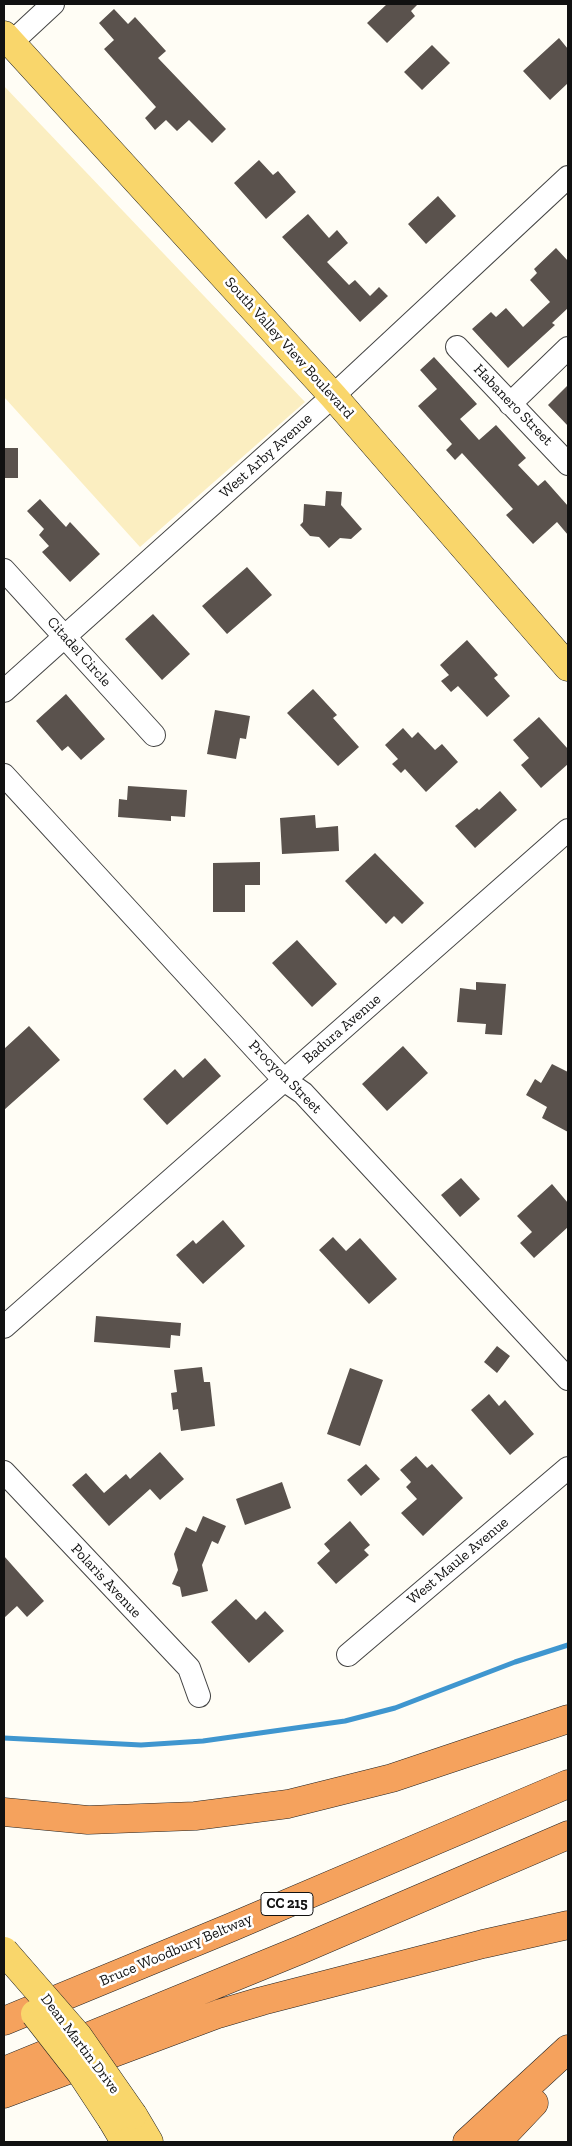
<!DOCTYPE html>
<html>
<head>
<meta charset="utf-8">
<style>
  body { margin:0 }
  #map { position:relative; width:572px; height:2146px; overflow:hidden; background:#fffdf5; font-family:"Zilla Slab",serif }
  canvas { display:block }
  .frame { position:absolute; inset:0; border:5px solid #111; pointer-events:none }
</style>
</head>
<body>
<div id="map">
<canvas width="572" height="2146"></canvas>
<div class="frame"></div>
</div>
<script>
const ctx = document.querySelector('canvas').getContext('2d');
ctx.lineJoin = 'round';
function fill(path, color) {
  ctx.fillStyle = color;
  ctx.fill(path, 'evenodd');
}
function strokePath(path, color, width, dash) {
  ctx.strokeStyle = color;
  ctx.lineWidth = width;
  ctx.lineCap = dash ? 'butt' : 'round';
  ctx.setLineDash(dash || []);
  ctx.stroke(path);
}
function label(font, color, halo, rows, align = 'center') {
  ctx.font = font + ' "Zilla Slab",serif';
  ctx.lineWidth = 5;
  ctx.setLineDash([]);
  ctx.textBaseline = 'middle';
  ctx.strokeStyle = halo;
  ctx.fillStyle = color;
  for (const [text, x, y, turn = 0] of rows) {
    ctx.save();
    ctx.translate(x, y);
    ctx.rotate((+turn || 0) * Math.PI / 180);
    ctx.textAlign = isNaN(turn) ? turn : align;
    if (halo) ctx.strokeText(text, 0, 0);
    ctx.fillText(text, 0, 0);
    ctx.restore();
  }
}
const sand = new Path2D(`
  M4,86L305,402L140,547L4,397Z`);
const stream = new Path2D(`
  M4,1738L141,1745L203,1741L345,1721L395,1708L515,1662L568,1645`);
const building = new Path2D(`
  M387,4H418L411,11L415,16L387,43L367,23Z
  M114,9L128,24L135,17L166,51L158,58L226,129L212,143L189,120L177,131L166,120L155,130L145,118L156,107L104,49L114,40L99,23Z
  M559,38L568,49V83L550,100L523,71Z
  M432,45L450,63L422,90L404,72Z
  M259,160L273,175L278,171L296,192L266,219L234,183Z
  M438,196L456,216L426,244L408,224Z
  M308,214L329,238L337,230L348,243L327,262L349,285L355,280L370,296L379,287L388,296L360,322L282,237Z
  M556,248L568,261V308L552,323L555,325L508,368L472,329L491,312L496,317L506,308L523,327L550,302L530,280L537,273L534,269Z
  M434,357L477,404L460,419L479,440L496,425L526,458L518,465L538,486L545,480L568,506V535L557,522L533,544L506,515L513,509L462,453L455,460L446,450L452,444L418,406L437,389L420,370Z
  M568,385V426L548,405Z
  M4,448H18V478H4Z
  M326,491L342,492L341,505L362,529L351,539L340,538L329,548L319,537L310,536L300,525L303,522L304,504L325,506Z
  M40,499L66,527L70,522L100,554L70,582L42,552L49,546L39,535L44,529L27,511Z
  M247,567L272,595L227,634L202,606Z
  M153,614L190,654L162,680L125,639Z
  M467,640L498,675L494,678L510,696L487,717L458,686L451,692L441,681L449,675L440,665Z
  M313,689L337,715L333,718L359,747L338,766L287,713Z
  M66,694L105,739L81,760L68,746L62,751L36,721Z
  M215,710L250,716L246,739L240,738L236,759L207,754Z
  M539,717L568,749V764L541,788L521,765L529,758L513,740Z
  M403,728L412,738L418,732L435,750L442,744L458,762L426,792L405,769L401,773L392,764L398,759L385,745Z
  M128,786L187,790L185,817L171,816V821L118,817L119,799L127,800Z
  M500,791L517,810L475,848L455,826L477,808L479,810Z
  M315,815L316,828L338,826L339,851L282,854L280,818Z
  M375,853L424,903L402,924L394,916L386,924L345,881Z
  M260,862V885H245V912H213V863Z
  M297,940L337,984L312,1007L272,963Z
  M476,982L506,984L502,1035L485,1034L486,1024L457,1022L460,988L476,990Z
  M29,1026L60,1060L4,1110V1049Z
  M403,1046L428,1073L387,1111L362,1084Z
  M205,1058L221,1076L167,1125L143,1099L175,1069L183,1078Z
  M552,1064L568,1072V1132L542,1118L547,1107L526,1095L535,1079L541,1083Z
  M461,1178L480,1199L460,1217L441,1195Z
  M552,1184L568,1203V1227L534,1258L520,1243L532,1232L517,1216Z
  M223,1220L245,1246L203,1284L176,1255L193,1240L196,1244Z
  M333,1237L346,1251L360,1238L397,1279L369,1304L319,1250Z
  M96,1316L181,1323L180,1336L171,1335L170,1348L94,1342Z
  M497,1346L510,1356L497,1373L484,1362Z
  M202,1367L204,1382H210L215,1426L181,1431L178,1409L173,1410L171,1393L177,1392L174,1370Z
  M350,1368L383,1380L360,1446L327,1434Z
  M489,1394L499,1406L505,1400L534,1434L510,1455L471,1410Z
  M160,1452L184,1479L160,1500L150,1489L109,1526L72,1485L86,1473L104,1493L126,1474L130,1479Z
  M416,1456L427,1468L432,1464L463,1498L423,1536L401,1513L417,1499L406,1487L411,1482L400,1470Z
  M366,1464L380,1479L361,1496L347,1480Z
  M282,1482L291,1508L245,1525L236,1499Z
  M203,1516L226,1526L218,1544L212,1541L202,1565L208,1591L182,1597L180,1587L172,1584L178,1570L174,1554L186,1527L196,1532Z
  M350,1521L370,1545L364,1550L369,1555L336,1584L317,1563L330,1551L324,1544Z
  M4,1556L44,1601L27,1617L17,1606L4,1618Z
  M236,1599L256,1620L265,1611L284,1631L249,1663L211,1622Z`);
const minor = new Path2D(`
  M11,43L53,4
  M457,347L568,464
  M510,404L568,348
  M4,570L154,735
  M4,691L333,396L568,177
  M4,775L284,1080L303,1093L568,1379
  M4,1327L568,830
  M4,1472L189,1668L199,1696
  M348,1655L568,1468`);
const major = new Path2D(`
  M4,35L333,396L568,667
  M133,2115L149,2142
  M112,2120L125,2142`);
const highway = new Path2D(`
  M4,1812L88,1820L195,1816L288,1804L392,1778L568,1719
  M4,2021L232,1927L568,1784
  M4,2071L300,1950L568,1835
  M4,2094L218,2014L262,2001L483,1944L568,1925
  M467,2142L568,2049
  M497,2142L534,2103`);
const majorBridge = new Path2D(`
  M4,1951L78,2036L133,2115
  M35,2014L81,2073L112,2120`);
const shields = [
  [287,1904,52]
];
const shieldNames = [
  ["CC 215",287,1904]
];
const streetNames = [
  ["South Valley View Boulevard",289,348,48],
  ["Habanero Street",513,405,46],
  ["West Arby Avenue",266,456,-42],
  ["Citadel Circle",79,652,48],
  ["Badura Avenue",342,1029,-41],
  ["Procyon Street",285,1077,45],
  ["West Maule Avenue",458,1561,-40],
  ["Polaris Avenue",106,1581,47],
  ["Bruce Woodbury Beltway",176,1950,-23],
  ["Dean Martin Drive",80,2044,53]
];
fill(sand, '#fbeec1');
strokePath(stream, '#3f96cf', 5);
fill(building, '#5a524d');
strokePath(minor, '#444', 24);
strokePath(major, '#222', 29);
strokePath(highway, '#222', 29);
strokePath(minor, '#fff', 22);
strokePath(major, '#f9d66b', 28);
strokePath(highway, '#f5a25d', 28);
strokePath(majorBridge, '#222', 29, []);
strokePath(majorBridge, '#f9d66b', 28);
for (const [x, y, w] of shields) {
  const box = new Path2D();
  box.roundRect(x - w / 2, y - 11.5, w, 23, 4);
  ctx.fillStyle = '#fff';
  ctx.fill(box);
  strokePath(box, '#111', 1);
}
label('bold 14px', '#111', null, shieldNames);
label('15px', '#111', '#fff', streetNames);
</script>
</body>
</html>
